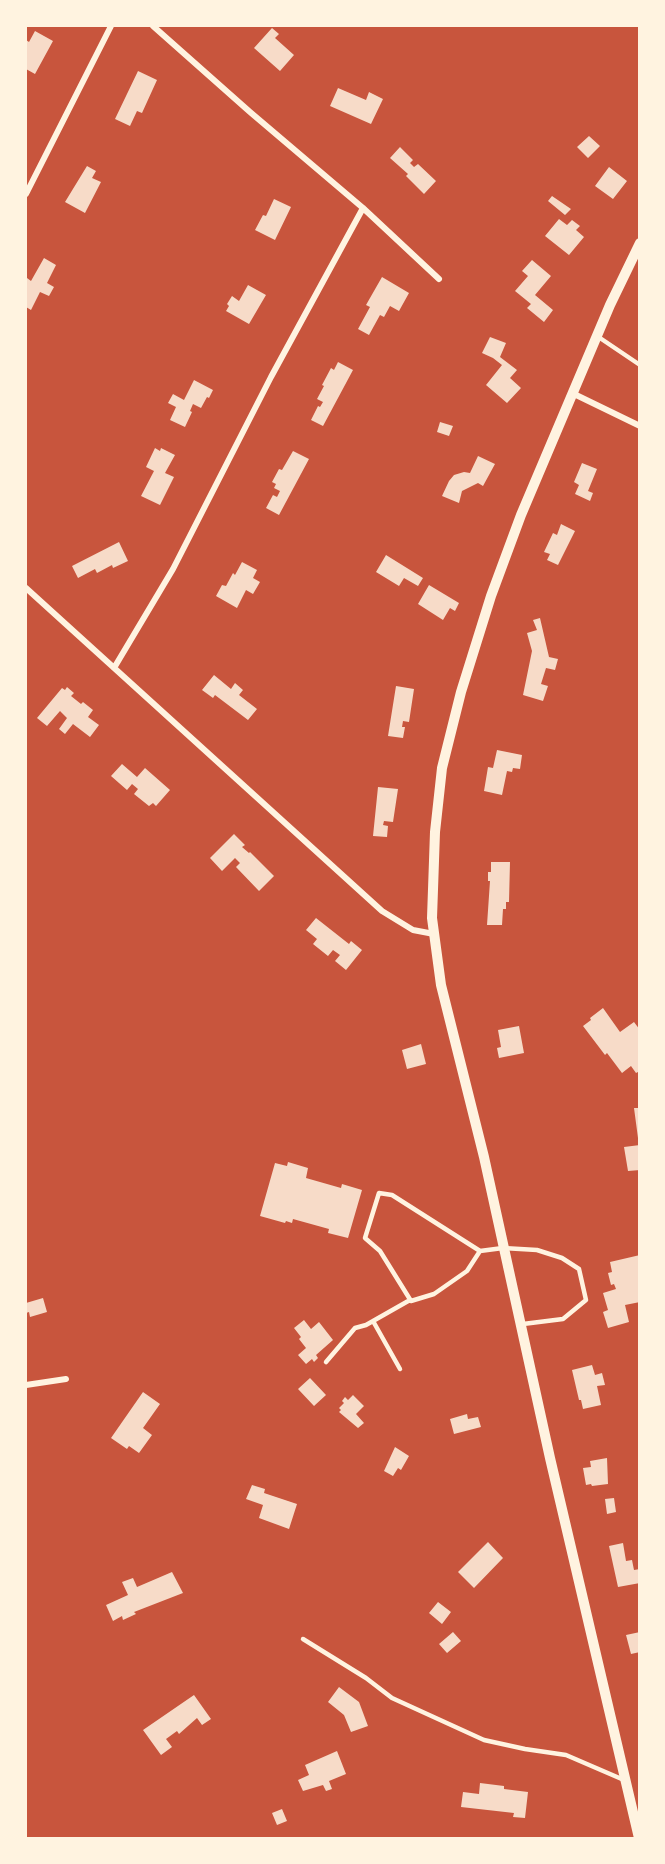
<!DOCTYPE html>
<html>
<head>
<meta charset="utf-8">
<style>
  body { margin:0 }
  #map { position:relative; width:665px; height:1864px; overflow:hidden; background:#c8553d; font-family:Inter,sans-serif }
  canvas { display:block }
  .frame { position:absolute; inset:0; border:27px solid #fff3e0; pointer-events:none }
</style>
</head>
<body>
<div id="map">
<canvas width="665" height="1864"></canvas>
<div class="frame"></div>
</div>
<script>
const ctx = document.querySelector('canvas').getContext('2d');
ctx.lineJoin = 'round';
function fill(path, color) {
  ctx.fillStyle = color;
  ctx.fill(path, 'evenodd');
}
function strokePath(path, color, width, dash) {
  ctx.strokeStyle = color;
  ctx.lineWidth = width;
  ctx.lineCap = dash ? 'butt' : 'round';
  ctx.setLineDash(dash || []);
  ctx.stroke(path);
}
const building = new Path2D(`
  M272,28L279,34L275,38L294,55L280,71L254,48Z
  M35,31L53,41L35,74L26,69V40L29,42Z
  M138,71L157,80L142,113L137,111L130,126L115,119Z
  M338,88L366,100L369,92L383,99L371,124L330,106Z
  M589,136L600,146L588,158L577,147Z
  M400,147L413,160L410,163L414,167L418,164L436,181L424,194L406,176L408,174L390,158Z
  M87,166L96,171L92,178L101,182L85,213L65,202Z
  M609,167L627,181L613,199L595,186Z
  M552,196L571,209L565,215L548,201Z
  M274,199L291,207L275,240L255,230L263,215L266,216Z
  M559,219L567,225L572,220L580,226L576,230L584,237L569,255L545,236Z
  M44,258L56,265L47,283L54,287L49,296L40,292L31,310L26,307V280L27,278L31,281Z
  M532,260L551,276L535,295L553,310L544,322L527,308L531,304L515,291L528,276L522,271Z
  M382,277L409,293L399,311L390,306L384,317L380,315L369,335L358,329L370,307L366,305Z
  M248,285L266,295L249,324L226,311L229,306L227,304L232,296L239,301Z
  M490,337L506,343L500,357L517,370L510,378L521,388L507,403L486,385L502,365L493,358L482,353Z
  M338,362L353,370L323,426L311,420L318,406L320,407L323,402L317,399L324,386L322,385L331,368L334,370Z
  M194,380L213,390L209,398L207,397L201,408L193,404L190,411L192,412L185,427L170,420L176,407L168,403L173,394L184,400Z
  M440,422L453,426L449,436L437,432Z
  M155,448L160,451L161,448L175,455L165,473L174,477L160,505L141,496L154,471L146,467Z
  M293,451L309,459L279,515L266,508L273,495L277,497L280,491L274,488L276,484L272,482L279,469L282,470Z
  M478,456L495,464L483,486L478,483L462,491L459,503L442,496L449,481L454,475L464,472L470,473Z
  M582,463L597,469L588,491L593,493L590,501L575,494L579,485L574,482Z
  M561,524L575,531L558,565L547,560L550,554L544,552L553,533L557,535Z
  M119,542L128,561L113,568L112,565L97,573L95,569L78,578L72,566Z
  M386,555L423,578L418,586L404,578L399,586L376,572Z
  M242,562L257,570L253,578L260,582L253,594L246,590L237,608L216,596L222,585L226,586L233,573L235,575Z
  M429,585L459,603L455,611L450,608L443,620L418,604Z
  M540,618L549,657L558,659L555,670L546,668L541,684L548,686L543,701L523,695L532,651L527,633L537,630L533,620Z
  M214,675L231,689L235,683L243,690L239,695L257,709L248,720L215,695L213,698L202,690Z
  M396,686L414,689L409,722L403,721L402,727H405L403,738L388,736Z
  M67,687L74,693L71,696L81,704L83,702L93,710L88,717L99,725L90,737L73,724L65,734L59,729L67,718L60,711L47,726L37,718L62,688L65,690Z
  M497,750L522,755L520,769L513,768L512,772L507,771L502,795L484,791L488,767L493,768Z
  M122,764L137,777L145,768L170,790L156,806L153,803L149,806L134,794L138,789L132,784L127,790L111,776Z
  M378,787L398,789L393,822L384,821L383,825L388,826L387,837L373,836Z
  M234,834L245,845L242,847L249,853L250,852L274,876L259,891L236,867L240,863L235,858L222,871L210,858Z
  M491,862H510L509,902H506V909H503L502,925H487L490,881H488V872H491Z
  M316,918L349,944L351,941L362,950L346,970L335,961L340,955L333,950L328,956L313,944L317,939L306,930Z
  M603,1008L620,1032L634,1022L640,1030V1071L636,1073L631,1066L622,1073L607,1053L605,1055L583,1026L591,1020L590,1018Z
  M519,1026L524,1053L499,1058L497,1048L501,1047L498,1030Z
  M421,1044L426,1064L407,1069L402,1050Z
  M634,1108H640V1138H638Z
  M640,1145V1170L628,1171L624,1147Z
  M288,1162L308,1168L306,1178L341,1188L342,1184L362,1190L348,1238L328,1233L329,1229L293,1219L292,1223L286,1221L285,1223L260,1216L275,1163L287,1166Z
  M640,1255V1302L625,1305L629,1322L608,1328L603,1312L608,1310L603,1293L616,1289L614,1284L611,1285L608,1273L612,1272L610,1262Z
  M43,1298L47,1312L30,1317L29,1312L26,1313V1303Z
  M304,1320L311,1329L319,1322L333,1340L316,1355L318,1358L314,1362L312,1359L306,1364L298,1355L306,1348L299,1339L301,1337L294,1328Z
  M592,1365L595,1375L602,1373L605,1385L597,1386L601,1405L583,1409L581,1400H579L572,1370Z
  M310,1378L326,1395L314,1406L298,1389Z
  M143,1392L160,1404L143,1428L152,1435L139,1453L129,1446L127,1449L111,1438Z
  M353,1395L364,1406L356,1414L364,1423L358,1428L339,1412L341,1410L339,1408L344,1403L342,1401L345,1397L348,1400Z
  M467,1414L468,1419L478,1417L481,1427L454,1434L450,1419Z
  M395,1447L409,1456L401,1470L398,1468L393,1476L384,1471Z
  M607,1458L608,1484L592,1486L591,1484L586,1485L583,1468L591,1467L590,1461Z
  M252,1485L265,1489L264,1493L297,1504L289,1529L259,1518L263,1505L246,1499Z
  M614,1498L616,1512L607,1514L605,1499Z
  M488,1542L503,1558L474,1588L458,1572Z
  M623,1543L626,1561L632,1560L634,1570L640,1569V1583L618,1587L609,1546Z
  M172,1572L183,1593L134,1612L136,1614L123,1620L122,1616L113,1621L106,1605L128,1595L122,1582L133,1578L137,1587Z
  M438,1602L451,1612L442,1624L429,1613Z
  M453,1632L461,1641L447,1653L439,1644Z
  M640,1632V1652L631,1654L626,1635Z
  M339,1687L359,1702L368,1726L351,1732L344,1715L328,1702Z
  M194,1695L211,1719L202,1725L197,1718L179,1734L177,1731L166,1739L172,1747L161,1755L143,1730Z
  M337,1751L346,1774L329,1781L332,1789L326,1791L323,1785L303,1791L298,1780L309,1775L305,1765Z
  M480,1783L504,1786V1789L528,1792L525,1818L513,1817L514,1813L461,1807L463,1792L479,1794Z
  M282,1809L287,1821L277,1825L272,1813Z`);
const service = new Path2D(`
  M597,336L640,365
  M480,1251L467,1271L434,1294L411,1301L380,1251L365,1238L379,1193L392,1195L480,1251L503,1248L537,1250L562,1258L579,1269L586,1300L563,1319L523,1324
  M373,1321L400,1369
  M326,1362L355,1328L366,1325L410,1300
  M303,1639L366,1678L392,1698L484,1740L525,1749L566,1755L624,1780`);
const minor = new Path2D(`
  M153,26L250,112L363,208L439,279
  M26,194L111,26
  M572,393L640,426
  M26,588L382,911L413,930L434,934
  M114,668L173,569L271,377L363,208
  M26,1385L66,1379`);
const tertiary = new Path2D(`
  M639,1838L550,1458L484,1157L441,985L432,918L435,832L442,768L461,692L491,596L521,515L610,305L640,243`);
fill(building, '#f7dbc8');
strokePath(service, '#fff3e0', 4.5);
strokePath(minor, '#fff3e0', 6);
strokePath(tertiary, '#fff3e0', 10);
</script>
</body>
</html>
